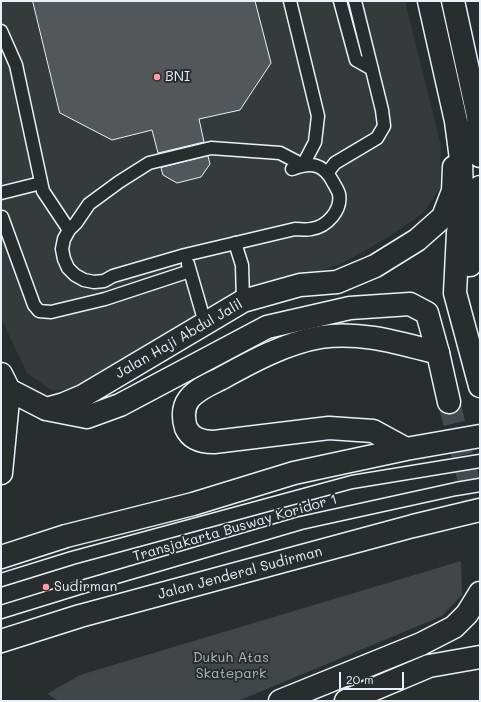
<!DOCTYPE html>
<html>
<head>
<meta charset="utf-8">
<style>
  body { margin:0 }
  #map { position:relative; width:481px; height:702px; overflow:hidden; background:#2a2d2e; font-family:Mali,sans-serif }
  canvas { display:block }
  .frame { position:absolute; inset:0; border:2px solid #e8f1f8; pointer-events:none }
  .scale { position:absolute; left:339px; top:672px; width:65px; height:18px; box-sizing:border-box; border:2px solid #e8f1f8; border-top:0; padding-left:5px; font-size:12px; line-height:14px; white-space:nowrap; color:#e8f1f8; -webkit-text-stroke:3px #2a2d2e; paint-order:stroke }
</style>
</head>
<body>
<div id="map">
<canvas width="481" height="702"></canvas>
<div class="frame"></div>
<div class="scale">20 m</div>
</div>
<script>
const ctx = document.querySelector('canvas').getContext('2d');
ctx.lineJoin = 'round';
function fill(path, color) {
  ctx.fillStyle = color;
  ctx.fill(path, 'evenodd');
}
function strokePath(path, color, width, dash) {
  ctx.strokeStyle = color;
  ctx.lineWidth = width;
  ctx.lineCap = dash ? 'butt' : 'round';
  ctx.setLineDash(dash || []);
  ctx.stroke(path);
}
function label(font, color, halo, rows, align = 'center') {
  ctx.font = font + ' Mali,sans-serif';
  ctx.lineWidth = 4;
  ctx.setLineDash([]);
  ctx.textBaseline = 'middle';
  ctx.strokeStyle = halo;
  ctx.fillStyle = color;
  for (const [text, x, y, turn = 0] of rows) {
    ctx.save();
    ctx.translate(x, y);
    ctx.rotate((+turn || 0) * Math.PI / 180);
    ctx.textAlign = isNaN(turn) ? turn : align;
    if (halo) ctx.strokeText(text, 0, 0);
    ctx.fillText(text, 0, 0);
    ctx.restore();
  }
}
const built = new Path2D(`
  M1,1H405L441,146L440,188L423,213L390,236L343,263L252,292L200,317L73,389L51,390L27,373L1,318Z`);
const green = new Path2D(`
  M461,561L462,595L442,616L238,701H59L47,694L80,675Z`);
const building = new Path2D(`
  M33,1H255L271,63L240,110L199,119L204,142L158,153L152,130L112,140L60,113Z
  M208,156L210,164L201,177L177,183L163,175L161,168Z`);
const primaryTunnel = new Path2D(`
  M449,402L480,526`);
const service = new Path2D(`
  M290,1L318,116L315,142L303,165L280,153L211,148L149,163L119,182L89,204L76,223L69,230L64,239L62,249L64,259L68,268L75,275L84,280L94,282L104,281L113,276L185,255L295,229C300,229 306,230 311,229C327,227 342,210 339,194C338,190 335,186 333,182C323,163 311,162 292,169
  M340,1L356,60L372,69
  M1,31L16,65L43,191L69,230
  M328,172L335,163L377,138L384,126L382,110L355,1
  M1,193L41,183
  M2,217L34,305L39,311L51,312L105,299L190,271
  M235,243L242,265L243,301
  M188,264L205,323
  M1,580L72,558L352,482L480,461
  M1,612L82,587L301,523L456,489L480,485`);
const tertiary = new Path2D(`
  M1,374L9,390L1,473
  M9,390L46,409L87,417L120,405L267,327L350,308L410,304L427,313L438,353
  M46,409L64,404L83,396L243,301L300,285L337,282L375,266L417,240L443,217L453,191L454,167`);
const primary = new Path2D(`
  M429,1L456,121L461,159L462,200L458,233L455,293L480,386
  M453,1L478,116L480,156
  M470,265L480,187
  M406,449L373,431L329,428L214,442C202,442 191,439 186,428C183,418 183,407 189,399C197,389 210,384 220,379C251,362 285,343 321,337C361,331 399,343 438,353L449,402
  M1,557L66,536L193,504L294,473L406,449L480,436
  M1,641L80,616L413,526L480,510
  M280,701L421,644L454,627L467,614L480,593
  M346,701L429,666L480,657`);
const markers = [
  [157,77,4,"#ff9aa2"],
  [46,587,4,"#ff9aa2"]
];
const poiNames = [
  ["BNI",165,77],
  ["Sudirman",54,587]
];
const streetNames = [
  ["Jalan Haji Abdul Jalil",179,339,-30],
  ["Transjakarta Busway Koridor 1",235,528,-16],
  ["Jalan Jenderal Sudirman",240,573,-15]
];
const parkNames = [
  ["Dukuh Atas",231,658],
  ["Skatepark",231,674]
];
fill(built, '#363a3b');
fill(green, '#424648');
fill(building, '#535759');
strokePath(building, '#e8f1f8', 1);
strokePath(primaryTunnel, '#464a4c', 22, [22, 11]);
strokePath(service, '#e8f1f8', 15);
strokePath(tertiary, '#e8f1f8', 25);
strokePath(primary, '#e8f1f8', 25);
strokePath(service, '#2a2d2e', 12);
strokePath(tertiary, '#2a2d2e', 22);
strokePath(primary, '#2a2d2e', 22);
for (const [x, y, r, color] of markers) {
  const dot = new Path2D();
  dot.arc(x, y, r, 0, 2 * Math.PI);
  ctx.fillStyle = color;
  ctx.fill(dot);
  strokePath(dot, '#2a2d2e', 1.5);
}
label('14px', '#e8f1f8', '#2a2d2e', poiNames, 'left');
label('14px', '#e8f1f8', '#2a2d2e', streetNames);
label('14px', '#aeb5ba', '#2a2d2e', parkNames);
</script>
</body>
</html>
